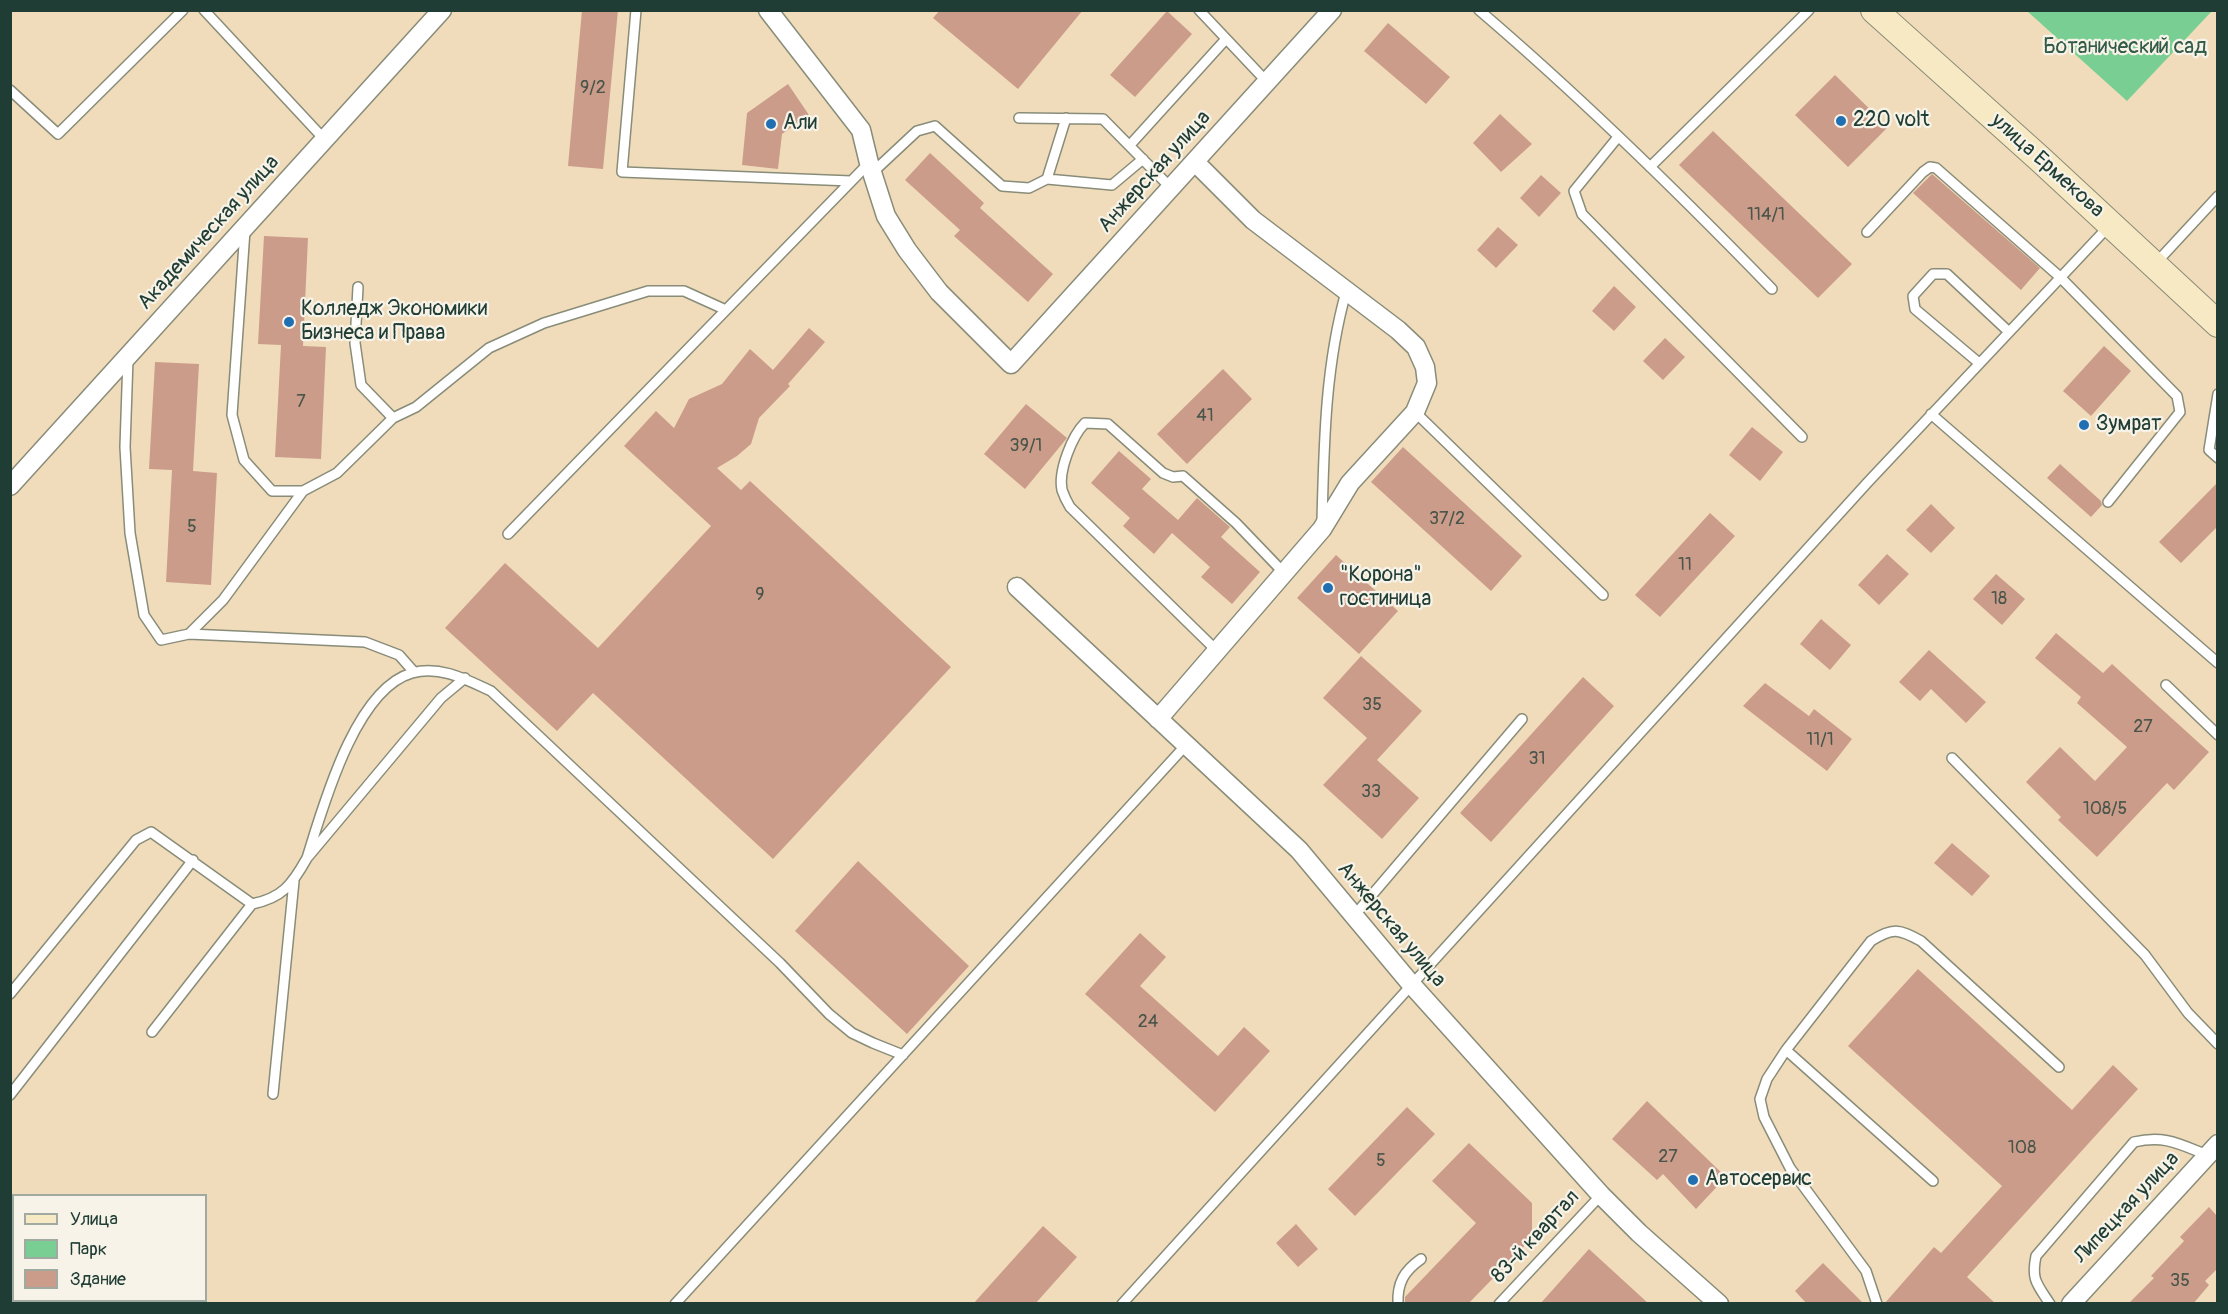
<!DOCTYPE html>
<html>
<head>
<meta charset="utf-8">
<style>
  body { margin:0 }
  #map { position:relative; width:2228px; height:1314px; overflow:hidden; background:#f0dcbb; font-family:Pangolin,sans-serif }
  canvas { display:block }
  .frame { position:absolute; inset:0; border:12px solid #1f3d34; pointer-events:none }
  .legend { position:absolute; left:12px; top:1194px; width:195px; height:108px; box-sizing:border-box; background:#f7f3e8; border:2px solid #a1aaa0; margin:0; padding:8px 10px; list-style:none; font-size:18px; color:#1f3d34 }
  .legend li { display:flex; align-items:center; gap:12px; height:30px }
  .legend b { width:30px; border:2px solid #a1aaa0 }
</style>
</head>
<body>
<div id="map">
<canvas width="2228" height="1314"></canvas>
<div class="frame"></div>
<ul class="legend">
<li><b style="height:8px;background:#f7e9c3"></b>Улица</li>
<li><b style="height:16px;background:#79cf93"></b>Парк</li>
<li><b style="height:16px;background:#cc9c8b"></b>Здание</li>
</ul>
</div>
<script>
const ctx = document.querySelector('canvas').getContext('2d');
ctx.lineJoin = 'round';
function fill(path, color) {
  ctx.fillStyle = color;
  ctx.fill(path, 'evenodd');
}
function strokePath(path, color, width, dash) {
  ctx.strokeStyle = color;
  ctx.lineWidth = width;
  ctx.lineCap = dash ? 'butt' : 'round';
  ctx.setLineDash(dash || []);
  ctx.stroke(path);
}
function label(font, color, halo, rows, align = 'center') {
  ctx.font = font + ' Pangolin,sans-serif';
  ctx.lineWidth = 4.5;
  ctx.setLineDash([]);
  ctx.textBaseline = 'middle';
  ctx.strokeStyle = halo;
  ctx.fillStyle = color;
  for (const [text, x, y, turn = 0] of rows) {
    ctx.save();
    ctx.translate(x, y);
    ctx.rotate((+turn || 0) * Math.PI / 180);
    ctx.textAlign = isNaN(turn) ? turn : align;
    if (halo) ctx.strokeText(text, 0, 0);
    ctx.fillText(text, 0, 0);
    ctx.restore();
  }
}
const green = new Path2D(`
  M2027,11H2212L2127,101Z`);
const building = new Path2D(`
  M582,10H618L603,169L568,166Z
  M940,10H1083L1018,89L933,18Z
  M1167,11L1192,34L1135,97L1110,75Z
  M1388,23L1450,77L1426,104L1364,51Z
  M1835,75L1888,127L1848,167L1795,115Z
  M788,84L809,115L782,134L778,169L742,165L747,113Z
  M1500,114L1532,144L1501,172L1473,143Z
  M1713,131L1852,264L1818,298L1679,165Z
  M930,153L984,203L980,208L1053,274L1028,302L954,236L960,230L905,180Z
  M1932,174L2040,268L2021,290L1913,193Z
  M1541,175L1561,193L1539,217L1520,198Z
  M1498,227L1518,245L1496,268L1477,250Z
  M264,236L308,238L303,346L326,347L321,459L275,457L281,345L258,344Z
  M1614,286L1636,307L1614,331L1592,311Z
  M809,328L825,342L788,384L790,386L759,418L751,444L737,456L717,468L741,490L750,481L951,667L773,859L593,693L557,731L445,628L505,563L598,648L711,526L624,446L656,411L674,428L689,399L722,384L750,349L773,370Z
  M1665,338L1685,357L1663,380L1643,361Z
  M2104,346L2131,371L2091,416L2063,391Z
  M155,362L199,364L193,471L217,473L211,585L166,582L172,470L149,469Z
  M1223,369L1252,399L1187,464L1157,434Z
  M1026,404L1067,438L1025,489L984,454Z
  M1752,427L1783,452L1760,481L1729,455Z
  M1403,447L1522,556L1491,591L1371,482Z
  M1119,451L1151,479L1142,489L1178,520L1197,498L1230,527L1221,537L1260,572L1232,604L1201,577L1210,567L1172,533L1154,554L1123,526L1130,518L1091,483Z
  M2060,464L2101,501L2102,505L2091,517L2047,478Z
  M2217,483V527L2181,563L2159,542Z
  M1931,504L1955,528L1931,553L1906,530Z
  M1710,513L1735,536L1660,617L1635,595Z
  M1887,554L1909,574L1879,605L1858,585Z
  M1336,555L1398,611L1359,654L1297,598Z
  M1996,574L2025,599L2002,625L1973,599Z
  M1821,619L1851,645L1830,670L1800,644Z
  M2056,633L2103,673L2112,664L2209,752L2174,790L2167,783L2097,857L2058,820L2061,817L2026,782L2060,747L2095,781L2127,747L2077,703L2081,697L2035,658Z
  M1929,650L1986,702L1966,723L1931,689L1920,701L1899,682Z
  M1361,656L1422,711L1377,760L1419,798L1382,839L1323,785L1367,738L1323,698Z
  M1583,677L1614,706L1491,842L1460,813Z
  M1765,683L1809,716L1814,709L1852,739L1827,771L1743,706Z
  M1952,843L1990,876L1972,896L1934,863Z
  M858,861L969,966L907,1034L795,931Z
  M1140,933L1166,957L1140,986L1218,1056L1244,1027L1270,1051L1215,1112L1085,994Z
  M1918,969L2072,1110L2113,1065L2138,1089L1967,1277L1996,1304H1884L1934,1247L1941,1253L2002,1186L1848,1046Z
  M1647,1101L1726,1177L1696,1209L1663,1174L1657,1180L1612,1139Z
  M1407,1107L1435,1134L1355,1216L1328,1189Z
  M1469,1143L1532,1203V1238L1468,1304H1405V1297L1476,1223L1432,1181Z
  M2209,1207L2217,1216V1269L2205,1281L2209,1285L2193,1304H2128L2154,1278L2151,1276L2184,1241L2180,1237Z
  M1296,1224L1318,1249L1298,1267L1276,1243Z
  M1043,1226L1077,1257L1035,1304H973Z
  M1589,1249L1649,1304H1540Z
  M1823,1263L1864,1304H1807L1795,1291Z`);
const service = new Path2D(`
  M204,10L324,139
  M636,10L622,172L851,181
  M1199,10L1267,82
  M1479,10C1582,98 1678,192 1772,289
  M10,90L58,134L183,10
  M1019,118L1103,119L1171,188
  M1618,137L1574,191L1582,214L1802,437
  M1130,145L1226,39
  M1650,167L1809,10
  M872,173L917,131L935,126L1002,186L1029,188L1047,179L1066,118
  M1047,179L1112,185L1143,159
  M245,230L232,415L244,460L272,491H303L337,473L393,418L416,407L489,348L544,323L648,291H684L726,310
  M1867,232L1923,172L1930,167L1936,168L2060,277L2177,396L2180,412L2108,502
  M2156,263L2218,196
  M358,287L355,343L361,385L393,418
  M128,358L125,447L130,533L144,615L161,640L189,634L223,600L303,491
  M1979,363L1915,309L1913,296L1933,274H1947L2009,332
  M2218,394L2209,450L2218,458
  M1415,412L1603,595
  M1931,414L2218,663
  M1322,521C1324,444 1325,367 1346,292
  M508,534L869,163
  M189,634L365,642L399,655L414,672
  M1217,651L1070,507C1067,502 1064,496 1062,490C1058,471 1072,436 1085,423L1108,424L1163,473L1173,477L1183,476L1236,523L1284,573
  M2166,685L2218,735
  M1952,758L2145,955L2188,1013L2218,1044
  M307,858C323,807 355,689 412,673C440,665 467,680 491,691L780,963L829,1014L852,1033L873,1043L903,1055
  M1354,916L1522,719
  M10,994L136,840L151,832L252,904C282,898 292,885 307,858L441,698L465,678
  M152,1032L252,904
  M1786,1050L1933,1181
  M273,1094L294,881
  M10,1095L193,860
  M675,1304L1186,745
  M1122,1304L1868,482L2109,226
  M1398,1304C1397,1283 1404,1271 1421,1259
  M1499,1304L1601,1195
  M1877,1304L1866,1271L1790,1168L1764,1117L1760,1099L1767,1079L1786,1050L1871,941C1893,927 1899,929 1921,941L2059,1067
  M2050,1304C2037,1284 2031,1280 2036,1256L2134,1142C2165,1135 2179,1144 2207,1155`);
const minor = new Path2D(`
  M768,10L861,130L869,163L886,216L907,250L939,292L1011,364L1332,10
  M10,486L442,10
  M1017,587L1299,850L1411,984L1601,1195L1639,1233L1719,1304
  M1158,719L1322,529L1350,483L1415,412L1427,383L1425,367L1416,347L1398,330L1253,220L1195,162
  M2071,1304L2218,1144`);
const secondary = new Path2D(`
  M1874,10L2040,159L2218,324`);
const markers = [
  [1841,121,6,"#1f6fb2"],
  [771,124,6,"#1f6fb2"],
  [289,322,6,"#1f6fb2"],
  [2084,425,6,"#1f6fb2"],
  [1328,588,6,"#1f6fb2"],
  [1693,1180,6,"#1f6fb2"]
];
const numberNames = [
  ["9/2",593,88],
  ["114/1",1766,215],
  ["7",301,402],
  ["41",1205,416],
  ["39/1",1026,446],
  ["37/2",1447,519],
  ["5",192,527],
  ["11",1685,565],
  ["9",760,595],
  ["18",1999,599],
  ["35",1372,705],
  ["27",2143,727],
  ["11/1",1820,740],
  ["31",1537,759],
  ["33",1371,792],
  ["108/5",2105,809],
  ["24",1148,1022],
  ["108",2022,1148],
  ["27",1668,1157],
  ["5",1381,1161],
  ["35",2180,1281]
];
const parkNames = [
  ["Ботанический сад",2125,48]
];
const poiNames = [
  ["220 volt",1853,121],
  ["Али",783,124],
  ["Колледж Экономики",301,310],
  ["Бизнеса и Права",301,334],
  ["Зумрат",2096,425],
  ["\"Корона\"",1340,576],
  ["гостиница",1340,600],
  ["Автосервис",1705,1180]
];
const streetNames = [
  ["улица Ермекова",2047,166,42],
  ["Анжерская улица",1155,172,-48],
  ["Академическая улица",209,233,-48],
  ["Анжерская улица",1391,925,50],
  ["Липецкая улица",2127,1208,-47],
  ["83-й квартал",1536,1237,-47]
];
fill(green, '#79cf93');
fill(building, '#cc9c8b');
strokePath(service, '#888c78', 12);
strokePath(minor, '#888c78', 21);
strokePath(secondary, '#888c78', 28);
strokePath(service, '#fff', 9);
strokePath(minor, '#fff', 18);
strokePath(secondary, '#f7e9c3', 26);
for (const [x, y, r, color] of markers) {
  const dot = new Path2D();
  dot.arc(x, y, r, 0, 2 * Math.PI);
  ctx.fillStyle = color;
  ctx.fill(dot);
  strokePath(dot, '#f7f3e8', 2);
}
label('18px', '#4a554a', null, numberNames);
label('21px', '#315a47', '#f7f3e8', parkNames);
label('21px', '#1f3d34', '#f7f3e8', poiNames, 'left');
label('21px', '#1f3d34', '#f7f3e8', streetNames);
</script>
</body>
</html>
